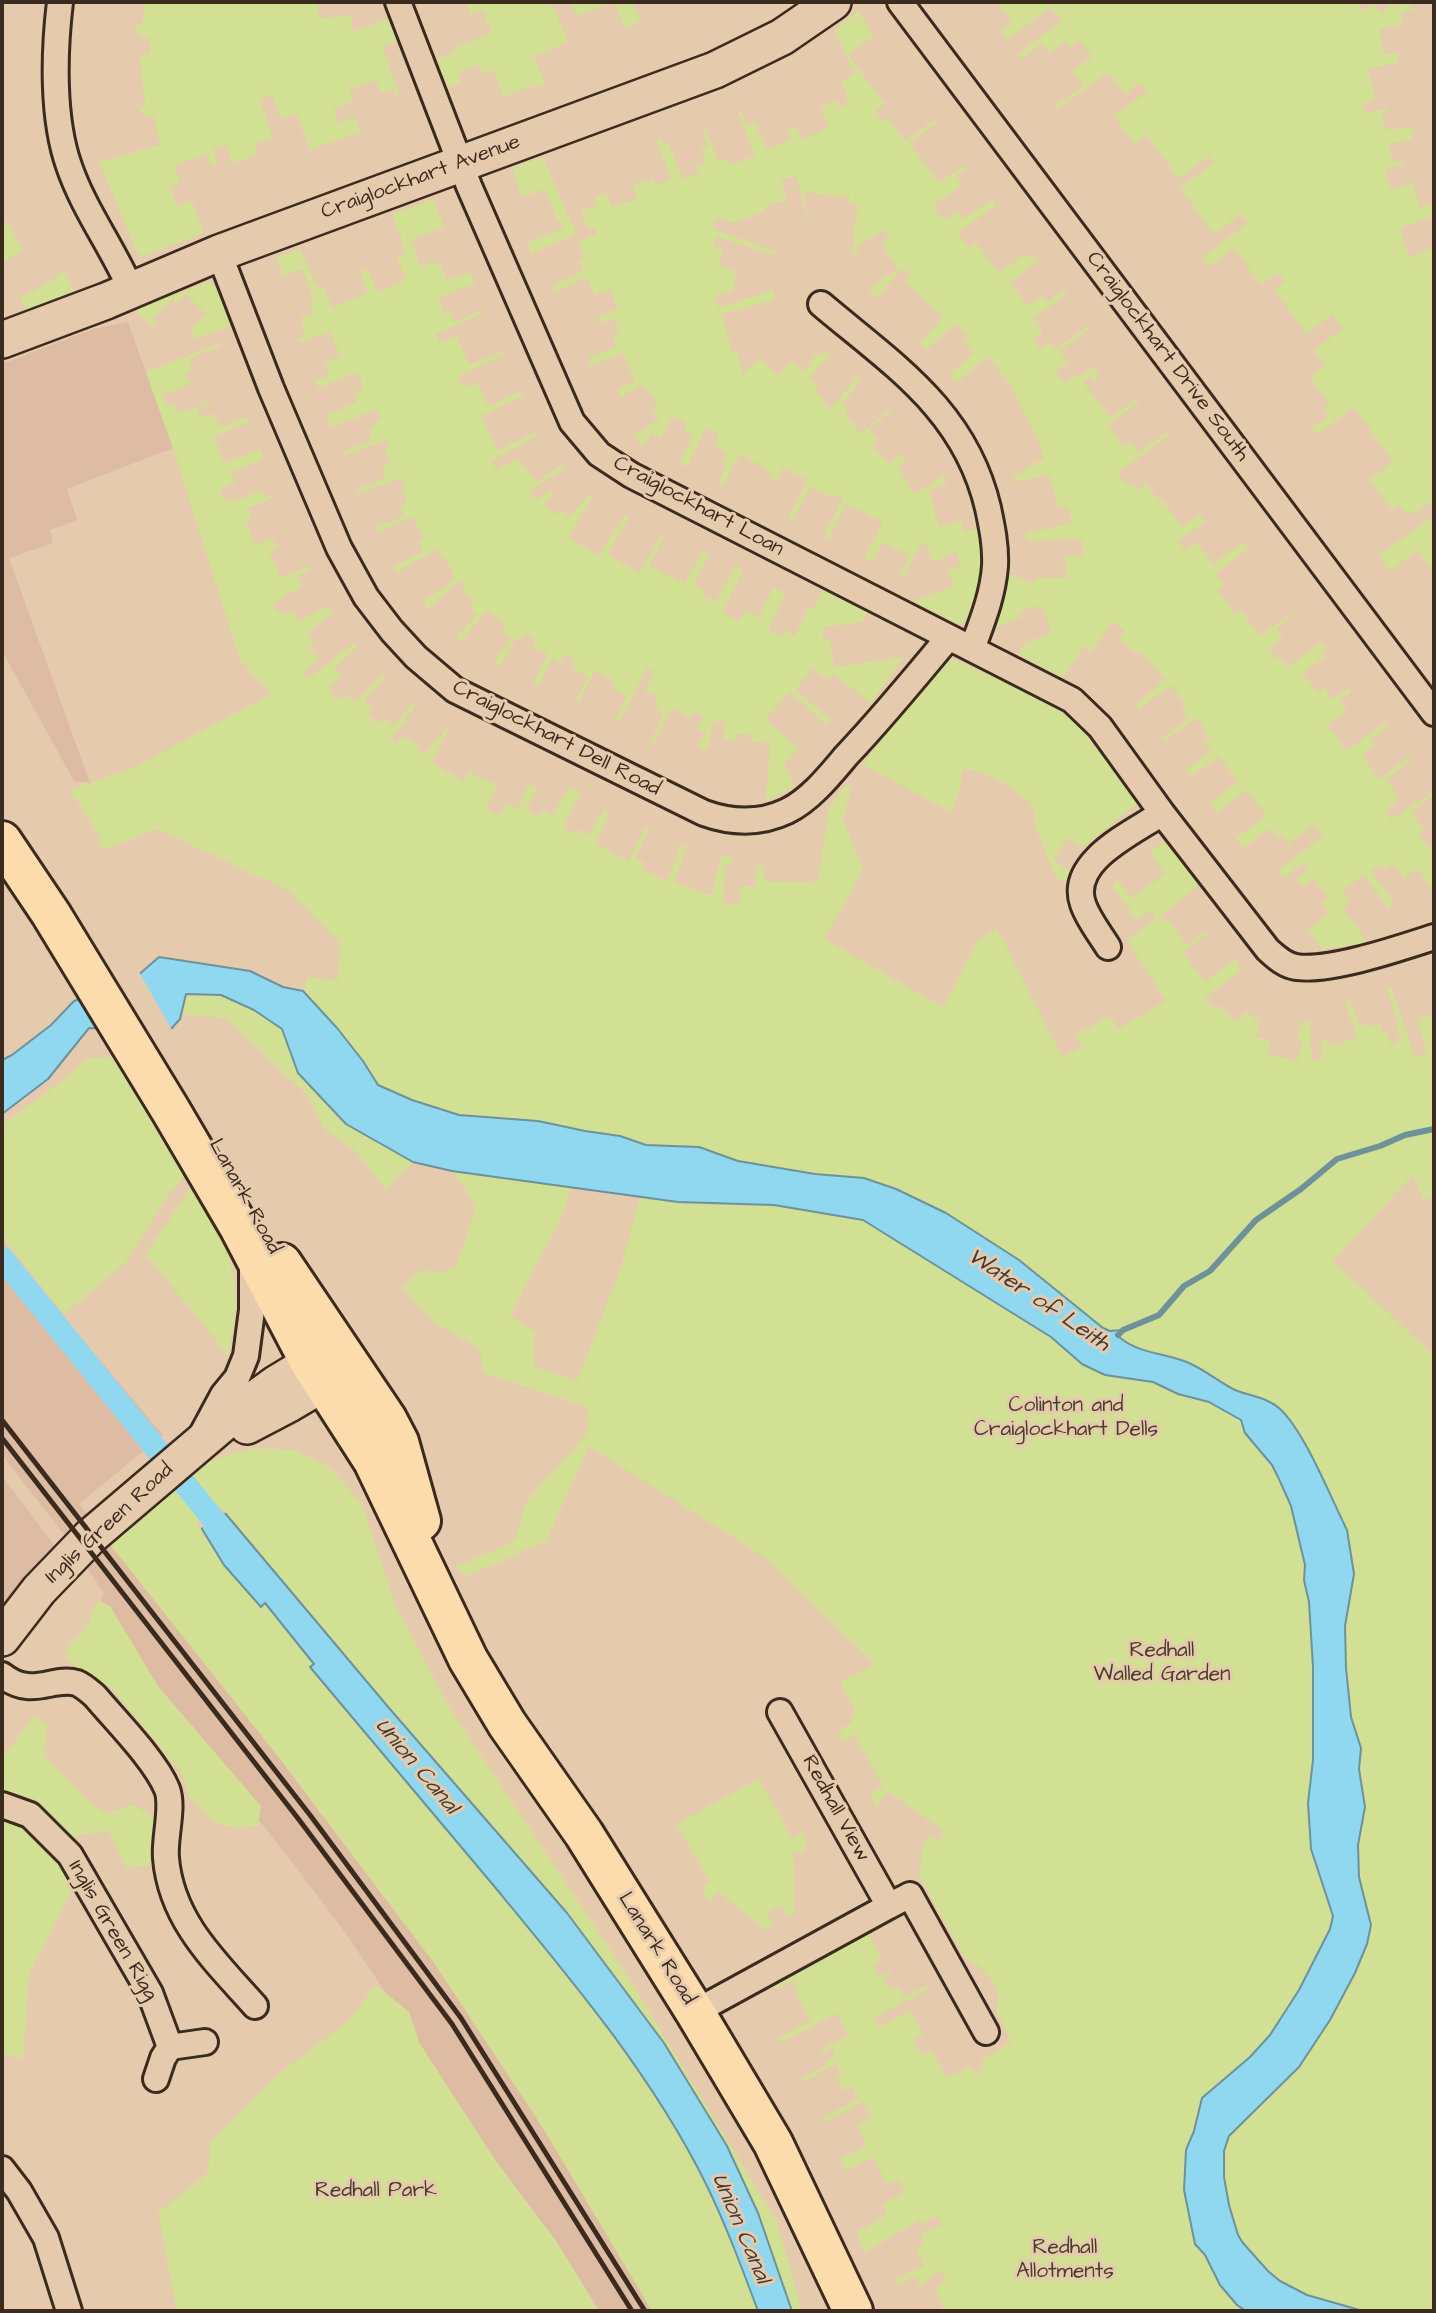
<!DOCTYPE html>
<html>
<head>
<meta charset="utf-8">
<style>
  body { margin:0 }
  #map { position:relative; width:1436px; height:2313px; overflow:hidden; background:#e6caad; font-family:"Architects Daughter",sans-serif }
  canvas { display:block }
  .frame { position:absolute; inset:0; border:4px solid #3b2a1e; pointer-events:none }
</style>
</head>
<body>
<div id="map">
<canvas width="1436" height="2313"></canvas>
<div class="frame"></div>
</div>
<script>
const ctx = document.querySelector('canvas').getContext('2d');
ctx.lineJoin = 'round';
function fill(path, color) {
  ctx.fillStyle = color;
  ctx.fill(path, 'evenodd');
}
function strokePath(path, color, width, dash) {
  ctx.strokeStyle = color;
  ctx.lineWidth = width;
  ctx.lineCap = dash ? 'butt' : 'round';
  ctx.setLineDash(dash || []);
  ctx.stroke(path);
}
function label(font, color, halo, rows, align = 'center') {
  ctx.font = font + ' "Architects Daughter",sans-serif';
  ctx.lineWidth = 6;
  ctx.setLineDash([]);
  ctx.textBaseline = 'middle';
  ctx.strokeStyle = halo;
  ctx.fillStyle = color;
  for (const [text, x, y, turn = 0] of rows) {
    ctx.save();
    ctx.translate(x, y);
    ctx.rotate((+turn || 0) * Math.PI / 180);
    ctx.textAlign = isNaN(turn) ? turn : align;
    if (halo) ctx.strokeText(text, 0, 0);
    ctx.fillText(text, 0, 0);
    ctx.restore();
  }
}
const built = new Path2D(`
  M128,322L173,448L67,489L77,520L50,530L53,543L9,558L90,783L74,781L2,651V364L93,329Z
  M2,1244L163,1435L79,1504L734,2311H599L556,2241L495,2160L406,2023L344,1931L292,1862L237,1793L83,1635L104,1593L66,1537L2,1455Z
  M2,1476L55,1546L2,1614Z`);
const green = new Path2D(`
  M145,2H318L319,18L351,16L353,32L390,18L399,41L383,47L399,95L396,96L393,89L381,93L375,80L349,90L353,101L333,109L338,123L355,117L361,132L310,150L296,113L281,119L272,95L260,100L273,138L255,144L258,155L233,163L226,145L213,149L218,164L212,166L207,154L174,166L180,183L170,187L177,206L192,201L204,233L143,256L138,254L99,162L160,145L154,116L146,117L145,114L142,115L140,108L145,107L140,55L150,54V38L140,37V33H136V25H142Z
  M466,2H556L552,4L568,42L534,56L545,84L532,88L531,86L504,97L493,70L483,74L479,64L458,73L461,83L448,87L437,59L455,52L454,48L491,33L483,10L471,15Z
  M571,2H632L641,21L625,28L614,2L577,16Z
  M997,2H1360L1358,5L1364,11L1371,4L1382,13L1391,4L1396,7L1401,2H1405L1414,9L1401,13L1403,24L1379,29L1384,55L1397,53L1399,62L1368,69L1375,100L1363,103L1365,113L1387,109L1388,112L1382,113L1385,130L1411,126L1413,139L1389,144L1393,162L1404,161L1405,163L1385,170L1391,189L1412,183L1420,208L1433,204L1434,216L1400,228L1409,257L1434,248V500L1415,514L1412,511L1407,515L1399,504L1392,510L1370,480L1393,462L1354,407L1316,435L1312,429L1328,416L1323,409L1330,403L1310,378L1325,365L1314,350L1343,329L1332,315L1306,334L1275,290L1285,282L1278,273L1261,285L1235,248L1208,267L1202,258L1248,223L1240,214L1214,234L1180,188L1214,163L1209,156L1179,179L1147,135L1135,144L1114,116L1147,92L1140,83L1125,94L1109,72L1056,110L1054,107L1083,86L1072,71L1092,57L1080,40L1071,47L1066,41L1049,53L1042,43L1022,59L1018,54L1062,21L1051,7L1007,40L1001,31L1013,22Z
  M858,11L874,36L848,55L885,104L875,111L882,121L887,117L905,141L934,120L936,123L909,143L939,183L964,165L966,168L956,176L962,185L935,204C935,212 939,217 947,219L958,211L964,219L992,199L996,205L958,233L969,248L976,243L999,273L1026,253L1030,259L1035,256L1039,261L1010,282L1027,306L1042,295L1047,302L1064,290L1067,294L1034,318L1043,332L1034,340L1040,349L1050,342L1056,349L1087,327L1089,329L1060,351L1068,362L1055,372L1064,383L1077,374L1080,377L1093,367L1100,376L1094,380L1090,376L1083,382L1110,418L1139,397L1141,400L1108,425L1123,446L1130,442L1138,453L1166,433L1168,436L1118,473L1127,486L1132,483L1137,490L1146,483L1158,499L1161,498L1182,527L1200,514L1205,522L1178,541L1184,550L1196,542L1213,564L1242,543L1244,546L1247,544L1249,548L1215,573L1224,585L1218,590L1235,614L1241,610L1260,636L1291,614L1293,616L1276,628L1283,637L1269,648L1277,660L1280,657L1287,667L1322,642L1326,647L1322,651L1326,656L1302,673L1318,692L1324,688L1332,700L1349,688L1352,692L1340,701L1347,710L1327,725L1346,751L1385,723L1388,727L1371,740L1375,745L1362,755L1378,779L1410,757L1412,760L1386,779L1399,798L1394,801L1395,804L1385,811L1391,820L1434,791V795L1411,812L1424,831L1419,836L1429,849L1434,845V861L1431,863V869L1434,870V892L1418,869L1404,878L1393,863L1384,869L1380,865L1371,871L1394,903L1388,908L1364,875L1342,891L1350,903L1343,909L1368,943L1322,949L1308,929L1330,913L1322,902L1328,897L1314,878L1303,886L1297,879L1309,870L1303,863L1283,878L1277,871L1323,836L1314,824L1288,844L1281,834L1277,837L1270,828L1243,848L1236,838L1266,815L1247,790L1217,813L1210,803L1238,782L1219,756L1191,777L1186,770L1211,751L1204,742L1210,737L1196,718L1164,741L1163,738L1188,719L1181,709L1186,705L1171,685L1139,709L1137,705L1165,679L1141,652L1138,654L1119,639L1125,630L1113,622L1091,652L1083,647L1063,678L1018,654L1025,643L1051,633L1047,621L1049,620L1041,605L1019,612L1021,617L994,628L1008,573L1034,584L1035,578H1066L1065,556H1082V540H1026V533L1072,523L1068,506L1058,509L1050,475L1015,482L1013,476L1026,471L1025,468L1045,458L1041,451L1043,450L1012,389L1013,388L988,357L956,383L949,375L973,353L964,342L969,337L956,324L926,350L920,343L943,317L905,281L910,275L903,268L876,298L869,289L898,269L881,244L889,238L883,230L857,247L859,251L853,255L851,252L857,238L853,237L858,205L848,203L849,197L803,192L812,234L796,176L781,180L787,200L763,207L764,211L734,223L717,217L713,229L777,252L775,256L716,236L713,246L723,249L718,265L736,272L733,290L714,296L718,308L773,290L775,300L722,314L732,352L737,351L743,374L759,358L779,376L790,362L804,372L817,353L821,355L825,350L830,354L809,378L818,386L815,391L825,400L823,403L831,409L858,376L862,379L842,404L848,410L844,416L858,427L856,430L861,434L889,409L891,411L869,430L878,440L872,445L889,464L902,454L906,461L898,467L914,494L944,476L948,482L929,491L939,527L961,521L964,531L981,530C984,560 985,598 964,622L957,624L913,601L954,586L948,570L961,565L956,552L933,562L926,543L920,546L902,579L899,577L909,555L883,542L872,563L864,559L883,522L846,504L829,539L824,537L843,498L835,494L833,498L810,487L792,522L788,519L808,480L783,468L776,483L770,480L773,474L766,471L767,469L740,454L723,486L718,483L727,467L721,464L727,452L714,445L719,434L706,428L687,467L679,463L694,436L684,430L687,423L673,416L661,438L652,433L643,446L634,437L659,418L652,408L658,403L643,384L621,397L618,389L635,381L623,353L590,367L588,359L617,346L612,336L620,333L613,318L600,323L598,317L618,308L610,289L595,295L587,278L555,292L553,288L555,284L583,271L579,261L585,258L578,243L597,234L594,227L588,229L581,211L597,205L595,197L607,193L612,207L637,199L633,186L653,178L656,185L671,179L656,140L660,139L663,144L668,142L683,179L698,174L696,167L706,163L701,149L708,146L702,131L706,129L718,161L727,158L731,165L755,156L738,111L741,110L746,125L754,122L767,150L791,139L787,129L795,126L802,140L829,127L820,108L836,101L840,108L849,104L845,96L847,95L841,81L855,73L834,31Z
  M543,157L576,234L531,254L527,243L563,228L559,219L557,220L545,189L522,197L512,168Z
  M434,199L444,228L411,239L420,266L434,262L435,266L441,264L447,280L471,272L475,283L438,298L444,313L450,311L454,322L483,310L484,313L436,334L440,343L457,336L469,365L503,351L504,355L458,376L464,388L477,382L488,406L522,391L523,396L481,416L498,451L536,432L538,436L492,461L496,470L514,460L516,462L520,460L536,482L562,464L565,467L530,491L536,500L551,490L553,494L544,505L556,515L561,510L569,517L590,494L593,496L568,537L598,556L625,515L629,517L607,554L639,573L662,533L665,534L649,566L685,584L702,552L709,555L694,584L705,590L703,596L716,602L735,566L743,570L722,612L739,621L745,610L759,617L773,588L786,593L768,630L782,637L785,631L795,636L809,607L814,608L823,590L867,612L863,622L823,627L824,640L830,639L834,667L904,657L871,703L834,674L828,680L813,668L795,690L831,720L827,725L790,692L765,719L799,749L784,763L794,786L766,802L770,743L752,742V735L737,734L736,741L724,740L725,722L713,721L708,750L698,746L705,732L697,728L703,716L695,712L691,717L672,708L654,744L650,742L664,713L655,708L658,703L655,701L657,696L645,691L654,672L647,668L619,722L615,720L627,696L611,688L615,681L595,671L579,702L576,700L588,677L571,668L575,659L565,654L560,663L552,659L538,687L533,684L548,654L533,647L535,642L531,635H526L520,640L516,638L500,667L494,663L511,638L502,632L506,625L487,610L461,641L456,637L477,615L470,607L474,602L462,590L465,587L460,581L427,609L422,603L455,579L451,572L453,571L437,549L397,572L394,567L423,551L419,542L425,539L412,517L377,533L375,528L404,516L400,506L407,503L401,487L405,485L402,477L358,494L356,490L386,477L382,467L390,463L384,449L388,447L386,440L344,456L342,452L372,440L369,430L375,427L374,423L381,420L377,410L330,427L327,419L329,418L328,414L357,403L354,393L363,389L357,372L318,388L315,381L329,375L324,363L340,356L330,331L300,343L298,338L306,334L300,318L313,313L310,303L314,301L303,269L283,276L276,258L300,249L317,287L323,285L332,308L367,293L360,272L368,269L377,292L406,280L397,256L406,253L392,214Z
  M8,223L23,251L2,262V227Z
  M64,271L77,296L29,314L20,298L58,277V275Z
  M210,281L218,291L230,326L197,339L190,330L206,314L186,294L177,303L173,299L153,318L156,322L152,326L137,311L140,307Z
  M220,343L221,346L189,359L192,370L186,373L191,384L162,395L166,406L175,403L178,413L210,402V404L199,408V415L203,418L214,413L220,427L247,417L250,422L214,436L224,463L260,449L264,459L231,472L235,483L220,490L225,502L234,498L235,501L262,490L265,498L274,494L275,497L248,508L252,518L246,521L255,545L272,538L277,547L269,551L281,578L309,566L311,569L297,577L302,587L273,603L278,614L284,611L287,614L293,611L299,621L326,606L333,613L307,633L314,643L309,647L319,659L303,672L309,678L354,643L357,647L334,668L341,677L330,686V692L336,699H341L347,694L355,703L382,674L385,677L364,700L372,708L367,714L379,724L385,718L394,726L413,702L416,704L391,740L397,744L404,736L420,747L418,750L424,755L435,741L437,742L447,726L450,728L431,762L463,781L469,772L497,785L486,809L499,816L506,804L517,809L529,784L537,788L526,810L539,816L543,810L553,815L568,788L572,790L574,788L581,792L563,828L577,835L580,829L590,835L605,807L610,814L595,844L629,861L645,828L649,830L635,858L645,863L642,870L667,881L681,845L686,846L674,883L712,895L721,856L732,857V864L725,865L723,903L739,905L740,886L755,887L756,866H764V881L818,883L829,808L846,784L851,789L843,820L863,870L824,939L943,1007L979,939L997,929L1062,1057L1082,1047L1075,1035L1111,1016L1118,1029L1166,1001L1127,941L1156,918L1150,910L1137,920L1112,885L1118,880L1131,898L1165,875L1150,852L1166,840L1202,883L1159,917L1163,922L1168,919L1186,945L1206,931L1208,933L1183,953L1205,982L1235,959L1241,970L1205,998L1214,1009L1220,1005L1234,1022L1248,1012L1255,1020L1260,1018L1256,1037L1270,1041L1267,1054L1297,1061L1302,1041L1297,1039L1302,1021L1310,1022L1312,1061H1321V1041H1328L1330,1047L1357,1038L1345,1002L1350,1000L1360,1026L1368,1024L1369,1027L1380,1023L1382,1032L1386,1031L1389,1042L1394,1044L1397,1043L1400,1038L1396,1028L1399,1027L1387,989L1392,988L1415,1059L1427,1052L1417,1019L1434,1013V1196L1424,1200L1412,1175L1333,1261L1434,1356V2311H935L943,2307L935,2288L947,2282L942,2271L930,2276L931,2280L920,2286L916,2277L899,2284L896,2279L924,2266L916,2248L925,2244L920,2234L942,2225L938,2216L921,2223L920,2220L864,2253L857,2232L887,2215L882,2204L905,2192L899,2179L887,2185L874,2157L846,2171L840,2159L867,2145L857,2125L872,2117L863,2102L824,2123L822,2118L858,2099L852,2087L843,2091L837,2078L842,2075L836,2064L803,2082L801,2079L828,2064L827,2061L836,2055L832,2048L823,2053L821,2050L849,2035L836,2013L781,2043L778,2038L811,2020L794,1990L797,1988L793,1980L777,1989L774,1984L868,1933L882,1958L873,1965L879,1977L890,1972L891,1975L883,1979L888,1989L897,1985L904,1997L927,1985L929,1989L874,2018L879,2027L910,2011L923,2034L913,2040L922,2056L932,2051L947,2078L970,2066L975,2075L983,2068L982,2060L1011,2042L996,2009L999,1993L991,1979L978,1965L966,1959L919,1876L923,1845L930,1835L939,1841L945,1832L888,1791L877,1807L870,1794L883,1786L855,1735L841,1742L838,1736L842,1734L840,1729L853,1722L850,1715L856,1711L840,1682L875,1664L763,1556L589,1446L546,1541L468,1576L455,1567L515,1541L526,1502L587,1434L588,1407L483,1373L480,1349L436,1324L403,1288L421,1270L441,1272L456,1267L476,1206L452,1171L572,1187L560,1220L510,1315L535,1332L534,1367L577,1381L620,1271L640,1196L646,1145L620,1136L585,1131L538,1121L459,1115L412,1100L378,1085L363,1061L337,1028L303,991L308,977L338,981L340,943L289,891L158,829L103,850L98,842L101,839L70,790L135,767L271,694L240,660L173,448L146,372Z
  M1434,516V572L1418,550L1390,571L1379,555Z
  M949,658L1014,685L1041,699L1076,722L1138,803L1083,847L1067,838L1053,860L1071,872L1066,881L1057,880L1035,826L1033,805C1012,787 990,771 962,769L960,790L951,812L862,764Z
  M186,994L221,995L254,1010L282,1029L298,1073L346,1124L413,1162L385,1189L355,1150L325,1130L309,1097L226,1018L183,1015Z
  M115,1056L186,1175L167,1197L125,1263L64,1314L2,1237V1125L60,1083L88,1059Z
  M192,1186C201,1196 206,1206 212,1218C239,1266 240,1302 228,1355L146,1254Z
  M256,1448L295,1450L329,1467L362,1504L395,1604L450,1709L624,1970L777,2222L802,2311H652L543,2128L434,1963L276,1754L108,1542L189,1473L217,1458Z
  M100,1601L110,1606L158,1686L261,1806L258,1825L236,1828L214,1822L189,1797L182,1774L113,1689L73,1665L66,1656C71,1634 79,1642 86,1628C93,1615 87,1613 100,1601Z
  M34,1716L47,1724L44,1755L87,1800L105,1813L133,1805L155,1818L159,1863L127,1869L109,1832L79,1834L70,1847V1894L29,1974L23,2059L2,2053V1759Z
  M759,1779L792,1838L803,1832L806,1840L805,1852L793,1853L795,1914L787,1915L782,1905L767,1913L772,1923L766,1930L718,1892L710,1901L705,1896L701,1887L710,1882L676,1824Z
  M376,1985L409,2012L420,2044L495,2160L556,2241L599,2311H177L158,2213L207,2174L211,2142L277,2076L348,2021Z`);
const water = new Path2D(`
  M159,957L250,971L283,987L303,991L337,1028L363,1061L378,1085L412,1100L459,1115L538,1121L585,1131L620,1136L646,1145L699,1147L738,1161L815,1174L864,1178L896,1189L946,1213L1019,1260L1103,1328L1110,1331L1123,1330L1119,1337C1141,1355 1163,1352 1189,1363C1205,1370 1219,1382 1235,1390C1250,1396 1266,1397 1279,1408C1304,1430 1331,1498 1347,1530L1354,1574L1345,1626L1346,1668L1351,1717L1361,1748L1359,1769L1365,1807L1358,1845L1359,1877L1371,1925L1367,1944L1355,1973L1330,2020L1299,2067L1229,2136L1224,2151V2177L1229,2205L1238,2235L1243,2243L1268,2271L1280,2281L1307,2295L1363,2311H1246L1237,2305L1220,2285L1205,2255L1195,2244L1184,2190L1186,2150L1194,2131L1202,2098L1250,2057L1270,2035L1299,1990L1330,1929L1333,1916L1311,1849L1308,1803L1313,1760V1667L1309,1602L1304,1580L1305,1565L1291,1506L1279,1479L1272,1465L1245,1433L1241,1420L1209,1402L1178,1394L1153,1382L1105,1375L1082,1364L1051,1337L863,1220L774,1205L678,1202L452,1171L413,1162L346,1124L298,1073L282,1029L254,1010L221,995L186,994L180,1019L171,1029L89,1028L48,1079L2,1114V1060L12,1055L51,1025L74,1001L136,977Z
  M200,1501L225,1513L389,1708L567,1913L664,2043L727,2146L758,2213L792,2311H758C742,2268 726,2225 706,2184C652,2075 571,1979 494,1886C433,1813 371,1740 310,1667L314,1664L265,1603L261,1607L224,1565L202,1529Z`);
const pier = new Path2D(`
  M138,970L173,1032L99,1031L79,996Z
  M197,1498H201L228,1511L198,1530Z`);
const stream = new Path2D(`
  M1118,1335L1123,1330L1159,1315L1184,1286L1210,1271L1256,1220L1301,1189L1337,1159L1380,1146L1405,1135L1434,1129`);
const canal = new Path2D(`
  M2,1258L218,1525`);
const street = new Path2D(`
  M60,2C54,52 52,118 69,166C84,210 113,248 131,290
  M398,2L469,186L572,422L599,454L631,475L1072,700L1100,727L1162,813L1268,950C1276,957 1284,965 1296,967C1330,972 1400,948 1434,937
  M900,2L1434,713
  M219,253L271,388L339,548L366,597L392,631L416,657L455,690L704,813C732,823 760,824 787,811C810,800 830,775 846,756C882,718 915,678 948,638
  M821,304C893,365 965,410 988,508C992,527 996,546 995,566C993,595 982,622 972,649
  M1108,947C1100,934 1088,919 1083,904C1068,861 1133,833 1162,813
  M202,1434L223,1395L237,1378L246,1356L252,1310V1262
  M2,1675C32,1699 52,1676 77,1683C84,1686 89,1691 95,1696C116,1721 155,1760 167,1789C174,1807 164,1838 166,1858C171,1921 216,1962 255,2006
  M780,1712L889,1906L910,1895L986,2032
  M2,1805L30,1815L70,1855L150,1993L170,2047
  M695,2012L889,1906
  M156,2079L163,2058L170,2047L205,2042
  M2,2169L19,2191L46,2238L69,2311`);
const secondary = new Path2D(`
  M2,340L106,301L219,253L715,70L782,37L833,2
  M247,1426L289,1404L323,1384L331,1356
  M2,1638L39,1590L91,1536L233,1415L277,1383L310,1363L331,1361L339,1364`);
const primary = new Path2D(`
  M2,841L51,914L171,1111L239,1227L310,1363L373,1461L468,1659L507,1724L584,1834L695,2012L773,2143L853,2311
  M282,1263L387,1419L399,1442L421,1521`);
const rail = new Path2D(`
  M2,1420L310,1815L461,2018L645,2311
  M2,1438L300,1821L452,2024L632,2311`);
const streetNames = [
  ["Craiglockhart Avenue",421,178,-20],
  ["Craiglockhart Drive South",1167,357,53],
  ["Craiglockhart Loan",698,507,28],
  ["Craiglockhart Dell Road",556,739,27],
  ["Lanark Road",244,1197,61],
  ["Inglis Green Road",110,1524,-43],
  ["Redhall View",835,1809,61],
  ["Inglis Green Rigg",112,1931,60],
  ["Lanark Road",656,1949,58]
];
const parkNames = [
  ["Colinton and",1066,1407],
  ["Craiglockhart Dells",1066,1431],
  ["Redhall",1162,1652],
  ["Walled Garden",1162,1676],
  ["Redhall Park",376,2192],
  ["Redhall",1065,2249],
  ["Allotments",1065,2273]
];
const waterNames = [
  ["Water of Leith",1038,1301,34],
  ["Union Canal",416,1767,50],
  ["Union Canal",740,2229,67]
];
fill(built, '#debca3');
fill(green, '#d2e093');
fill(water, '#8fd8f0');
strokePath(water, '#6d929c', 2);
fill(pier, '#e6caad');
strokePath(stream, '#6d929c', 6);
strokePath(canal, '#8fd8f0', 23);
strokePath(street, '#3b2a1e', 30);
strokePath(secondary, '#3b2a1e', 40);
strokePath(primary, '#3b2a1e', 44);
strokePath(street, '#e6caad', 24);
strokePath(secondary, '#e6caad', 35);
strokePath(primary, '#fcdcac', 38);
strokePath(rail, '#3b2a1e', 5);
label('21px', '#3b2a1e', '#e6caad', streetNames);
label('21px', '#4a3c2a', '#e6caad', parkNames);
label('italic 23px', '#433b33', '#e6caad', waterNames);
</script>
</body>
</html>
